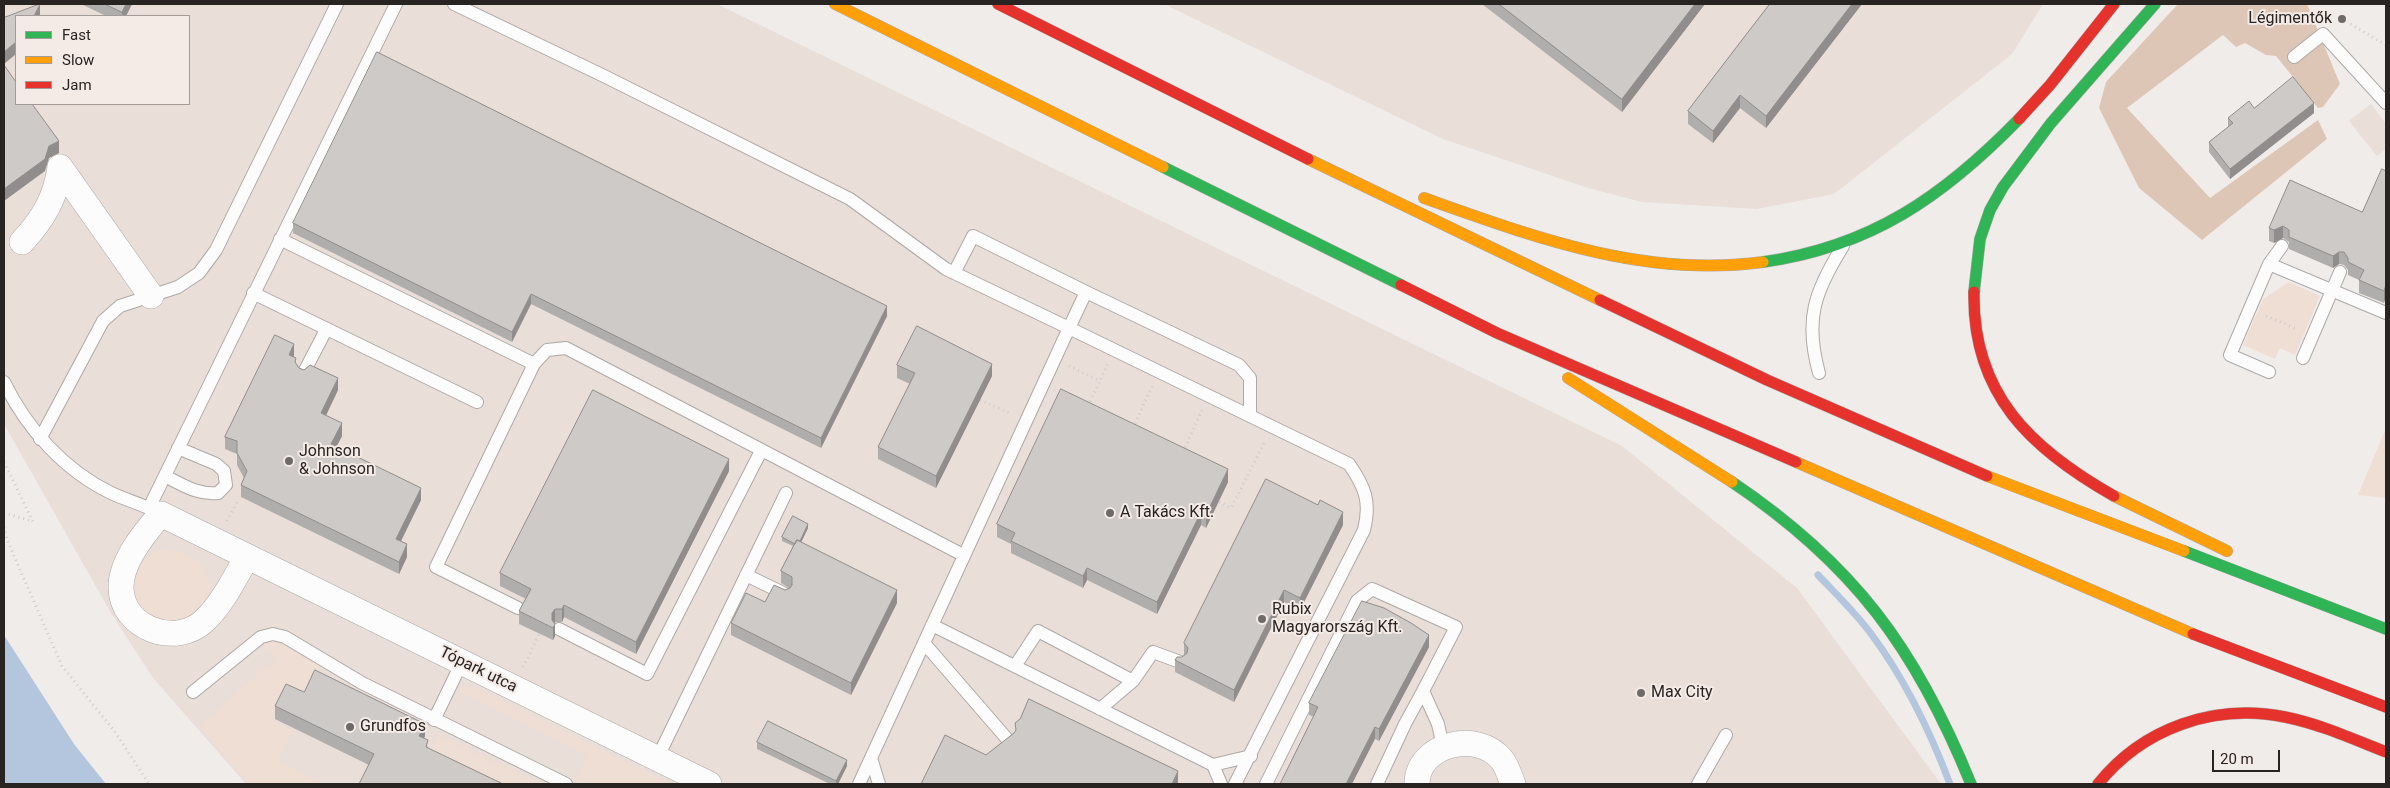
<!DOCTYPE html>
<html>
<head>
<meta charset="utf-8">
<style>
  body { margin:0 }
  #map { position:relative; width:2390px; height:788px; overflow:hidden; background:#f0ecea; font-family:Roboto,sans-serif }
  canvas { display:block }
  .frame { position:absolute; inset:0; border:5px solid #272422; pointer-events:none }
  .legend { position:absolute; left:15px; top:15px; width:175px; height:90px; box-sizing:border-box; background:#f4ebe6; border:1px solid #a29b98; margin:0; padding:6px 9px; list-style:none; font-size:15px; color:#272422 }
  .legend li { display:flex; align-items:center; gap:10px; height:25px }
  .legend b { width:25px; border:1px solid #a29b98 }
  .scale { position:absolute; left:2212px; top:750px; width:68px; height:22px; box-sizing:border-box; border:2px solid #272422; border-top:0; padding-left:6px; font-size:15px; line-height:18px; white-space:nowrap; color:#272422; -webkit-text-stroke:4px #f4ebe6; paint-order:stroke }
</style>
</head>
<body>
<div id="map">
<canvas width="2390" height="788"></canvas>
<div class="frame"></div>
<ul class="legend">
<li><b style="height:6px;background:#30b455"></b>Fast</li>
<li><b style="height:6px;background:#ff9f0a"></b>Slow</li>
<li><b style="height:6px;background:#e5322d"></b>Jam</li>
</ul>
<div class="scale">20 m</div>
</div>
<script>
const ctx = document.querySelector('canvas').getContext('2d');
ctx.lineJoin = 'round';
function fill(path, color) {
  ctx.fillStyle = color;
  ctx.fill(path, 'evenodd');
}
function strokePath(path, color, width, dash) {
  ctx.strokeStyle = color;
  ctx.lineWidth = width;
  ctx.lineCap = dash ? 'butt' : 'round';
  ctx.setLineDash(dash || []);
  ctx.stroke(path);
}
function label(font, color, halo, rows, align = 'center') {
  ctx.font = font + ' Roboto,sans-serif';
  ctx.lineWidth = 4;
  ctx.setLineDash([]);
  ctx.textBaseline = 'middle';
  ctx.strokeStyle = halo;
  ctx.fillStyle = color;
  for (const [text, x, y, turn = 0] of rows) {
    ctx.save();
    ctx.translate(x, y);
    ctx.rotate((+turn || 0) * Math.PI / 180);
    ctx.textAlign = isNaN(turn) ? turn : align;
    if (halo) ctx.strokeText(text, 0, 0);
    ctx.fillText(text, 0, 0);
    ctx.restore();
  }
}
const built = new Path2D(`
  M4,4H717L1622,446L1797,588L1941,784H246L153,678L111,613L4,424ZM16,16H189V104H16Z
  M1164,4H2043L2012,54L1834,194L1757,209L1642,202L1588,188L1443,139Z
  M2371,104L2386,124V149L2377,156L2349,121Z`);
const green = new Path2D(`
  M2289,282L2320,296L2295,355L2280,348L2275,359L2243,345L2263,299Z
  M2386,428V498L2358,495Z
  M161,550C190,549 215,566 208,597C206,603 204,611 199,615C193,620 170,624 161,627L133,600C134,573 134,562 161,550Z
  M272,641L288,646L320,666L303,698L288,692L272,719L292,731L279,761L324,784H249L199,725L275,659L263,645Z
  M469,685L672,784H574L587,756L459,692L463,686Z
  M438,735L539,784H481L428,758Z`);
const forest = new Path2D(`
  M2178,4H2307L2340,84L2323,107L2318,108L2276,56L2266,55L2245,43L2236,47L2223,35L2127,108L2210,198L2318,120L2327,139L2202,240L2139,188L2099,108L2106,82Z`);
const water = new Path2D(`
  M4,635L74,744L106,784H4Z`);
const stream = new Path2D(`
  M1818,575C1836,594 1856,613 1872,635C1906,681 1930,731 1950,784`);
const path = new Path2D(`
  M2342,19L2386,45
  M2266,316L2297,329
  M1069,366L1100,381
  M980,400L1012,414
  M1088,406L1108,364
  M1133,428L1152,386
  M1183,452L1202,410
  M4,462L33,522
  M1219,502L1231,508L1264,443
  M4,513L32,521
  M227,521L238,500
  M4,527L7,540L62,666L115,732L149,784
  M523,667L539,634`);
const lane = new Path2D(`
  M454,4L604,76L850,199L946,269L1069,328L859,784
  M2294,57L2323,34L2386,103
  M280,239L534,364
  M2269,264L2386,313
  M954,273L973,236L1086,292
  M253,293L477,402
  M2303,358L2340,272
  M2269,372L2230,355L2269,264L2282,246
  M1819,373C1804,319 1815,291 1843,246
  M303,374L326,330
  M4,382C27,429 64,470 111,493C126,500 142,504 157,512
  M40,439L103,321L120,306L178,287L199,273L216,250L337,4
  M165,476C183,485 197,495 218,493L226,485L224,471L216,464L178,448
  M149,508L396,4
  M746,575L785,594
  M518,608L436,567L534,364L547,350L566,348L963,555
  M932,625L1213,765L1221,784
  M559,629L647,674L761,451
  M924,643L1008,740
  M1015,666L1038,631L1133,681
  M193,692L261,637L273,634L285,637L362,683L566,784
  M1100,709L1133,681L1153,652L1180,662
  M434,720L462,662
  M871,758L879,784
  M657,759L786,493
  M1213,765L1251,756
  M1235,784L1364,530C1371,502 1365,487 1349,464L1069,328L1086,292L1239,365L1250,378V416
  M1266,784L1357,601L1372,589L1456,627L1423,691L1438,724L1443,747
  M1377,784L1405,724L1423,691
  M1698,784L1726,735`);
const street = new Path2D(`
  M60,167L151,296
  M22,242C43,219 56,198 60,167
  M247,557C235,577 223,603 205,620C177,648 121,629 121,587C121,561 145,532 161,514C344,604 526,694 709,784
  M1417,784C1417,744 1478,729 1502,760C1507,766 1510,777 1513,784`);
const fast = new Path2D(`
  M1163,167L1401,285
  M1763,262C1871,247 1944,196 2019,119
  M1974,292L1980,239L1990,210L2003,187L2051,123L2155,4
  M1732,482C1854,564 1916,649 1971,784
  M2184,551L2386,629`);
const slow = new Path2D(`
  M835,4L1163,167
  M1308,159L1600,300
  M1424,198C1534,237 1643,278 1763,262
  M1568,378L1732,482
  M1796,462L2193,634
  M1987,476L2184,551
  M2114,496L2227,551`);
const jam = new Path2D(`
  M998,4L1308,159
  M2019,119L2050,85L2114,4
  M1401,285L1497,333L1796,462
  M1974,292C1972,394 2031,449 2114,496
  M1600,300L1767,380L1987,476
  M2193,634L2386,707
  M2098,784C2143,728 2214,703 2285,717C2320,724 2353,739 2386,752`);
const wall = new Path2D(`
  M81,4H132L126,16H106Z
  M1482,4H1705L1622,112Z
  M1770,4H1862L1766,128L1740,108L1713,143L1688,124V111Z
  M2254,108L2314,113L2230,179L2209,152V142L2228,127V118Z
  M2386,171L2384,303L2359,293V280L2348,275V270L2344,265L2339,264L2333,268L2289,249V242L2283,238L2274,243L2269,241V228L2362,212Z
  M293,223L887,316L821,448L531,304L512,342L293,233Z
  M294,357L296,364L299,368L338,390L326,415L342,436L336,447L421,500L401,541L407,557L399,574L241,497V485L244,478L237,465V454L225,449V437Z
  M897,365L992,376L936,488L878,459V447L910,384L897,378Z
  M729,471L636,654L564,617L562,622H555L554,623L555,636L553,640L519,624V611L526,599L500,586V573Z
  M1228,482L1206,528L1201,525L1157,614L1087,580L1083,588L1011,553V544L997,537V524Z
  M1343,525L1300,610L1284,602L1234,702L1175,672V660L1182,657L1184,655V643Z
  M808,528L801,542L897,603L851,695L731,635V623L785,590L789,588L781,583V571L793,546L782,541V537Z
  M1429,647L1379,741L1375,739L1309,715V703Z
  M304,692L425,736L424,738L428,748L369,765L275,719V706Z
  M757,742L847,766L838,784H830L757,749Z`);
const shadedWall = new Path2D(`
  M40,4V16H34Z
  M126,4H132L126,16H122V12Z
  M1695,4H1705L1622,112V99Z
  M1852,4H1862L1766,128V116Z
  M16,42V54L4,64V52Z
  M1740,95V108L1713,143V131Z
  M2314,103V113L2230,179V169Z
  M59,141V153L49,158L45,171L4,201V189L49,146Z
  M2283,226V238L2274,243V230Z
  M2339,252V264L2333,268V256Z
  M2386,284V297L2384,303V291Z
  M531,294V304L512,342V332Z
  M887,306V316L821,448V438Z
  M294,344V357L289,355Z
  M992,364V376L936,488V476Z
  M338,378V390L321,426V413Z
  M342,423V436L331,457V444Z
  M729,459V471L636,654V642Z
  M1228,469V482L1206,528V515Z
  M421,488V500L396,551V539Z
  M1201,512V525L1157,614V602Z
  M1343,512V525L1300,610V598Z
  M808,524V528L798,549V545Z
  M407,544V557L399,574V562Z
  M1087,568V580L1083,588V576Z
  M897,590V603L851,695V683Z
  M1284,590V602L1234,702V690Z
  M564,605V617L562,622V609Z
  M555,609V622L552,626V613Z
  M555,624V636L553,640V628Z
  M1429,635V647L1379,741V729Z
  M425,724V736L419,748V736Z
  M1375,727V739L1352,784H1346Z
  M847,760V766L838,784H836V781Z
  M1178,771V784H1172Z`);
const building = new Path2D(`
  M40,4L34,16H16V42L4,52V18Z
  M105,4H126L122,12Z
  M1499,4H1695L1622,99Z
  M1770,4H1852L1766,116L1740,95L1713,131L1688,111Z
  M377,52L887,306L821,438L531,294L512,332L293,223Z
  M4,65L16,82V104H32L59,141L49,146L45,159L4,189Z
  M2293,77L2314,103L2230,169L2209,142L2233,123L2228,118L2249,101L2254,108Z
  M2382,169L2386,171V284L2384,291L2359,280L2364,270L2348,262V258L2344,252H2339L2333,256L2289,237V230L2283,226L2274,230L2269,228L2290,180L2362,212Z
  M917,326L992,364L936,476L878,447L915,373L897,365Z
  M275,335L294,344L289,355L296,358L295,362L299,368L304,370L310,365L338,378L321,413L342,423L331,444L421,488L396,539L407,544L399,562L241,485L247,471L237,453V441L225,437Z
  M1061,389L1228,469L1206,515L1201,512L1157,602L1087,568L1083,576L1011,541L1015,533L997,524Z
  M593,390L729,459L636,642L564,605L562,609H555L552,613V620L555,624L553,628L519,611L531,589L500,573Z
  M1266,479L1318,505L1320,500L1343,512L1300,598L1284,590L1234,690L1175,660L1177,657H1182L1187,653L1188,648L1184,643Z
  M793,516L808,524L800,541L797,540L795,544L782,537Z
  M797,540L897,590L851,683L731,623L746,593L765,602L774,585L785,590L790,588L792,585V577L781,571Z
  M1362,601L1384,608L1411,623L1429,635L1379,729L1375,727L1346,784H1280L1318,707L1309,703Z
  M315,670L425,724L419,736L428,740L426,747L503,784H359L374,754L275,706L286,684L304,692Z
  M1029,699L1178,771L1172,784H921L945,735L986,755L1014,733L1016,730L1015,723L1020,719Z
  M768,721L847,760L836,781L757,742Z`);
const markers = [
  [2342,19,5,"#6d6a68"],
  [289,461,5,"#6d6a68"],
  [1110,513,5,"#6d6a68"],
  [1262,619,5,"#6d6a68"],
  [1641,693,5,"#6d6a68"],
  [350,727,5,"#6d6a68"]
];
const poiNames = [
  ["Légimentők",2332,19,"right"],
  ["Johnson",299,452],
  ["& Johnson",299,470],
  ["A Takács Kft.",1120,513],
  ["Rubix",1272,610],
  ["Magyarország Kft.",1272,628],
  ["Max City",1651,693],
  ["Grundfos",360,727]
];
const streetNames = [
  ["Tópark utca",478,670,26]
];
fill(built, '#e9ded8');
fill(green, '#efded4');
fill(forest, '#dec6b7');
fill(water, '#b3c6dd');
strokePath(stream, '#b3c6dd', 7);
strokePath(lane, '#ada9a7', 14);
strokePath(street, '#ada9a7', 26);
strokePath(fast, '#ada9a7', 12);
strokePath(slow, '#ada9a7', 12);
strokePath(jam, '#ada9a7', 12);
strokePath(path, '#cecccb', 3, [1, 4]);
strokePath(lane, '#fdfcfc', 12);
strokePath(street, '#fdfcfc', 25);
strokePath(fast, '#30b455', 11);
strokePath(slow, '#ff9f0a', 11);
strokePath(jam, '#e5322d', 11);
fill(wall, '#b0aeac');
fill(shadedWall, '#908d8c');
fill(building, '#cdcac8');
strokePath(building, '#908d8c', 1);
for (const [x, y, r, color] of markers) {
  const dot = new Path2D();
  dot.arc(x, y, r, 0, 2 * Math.PI);
  ctx.fillStyle = color;
  ctx.fill(dot);
  strokePath(dot, '#f4ebe6', 2);
}
label('16px', '#272422', '#f4ebe6', poiNames, 'left');
label('16px', '#272422', '#f4ebe6', streetNames);
</script>
</body>
</html>
